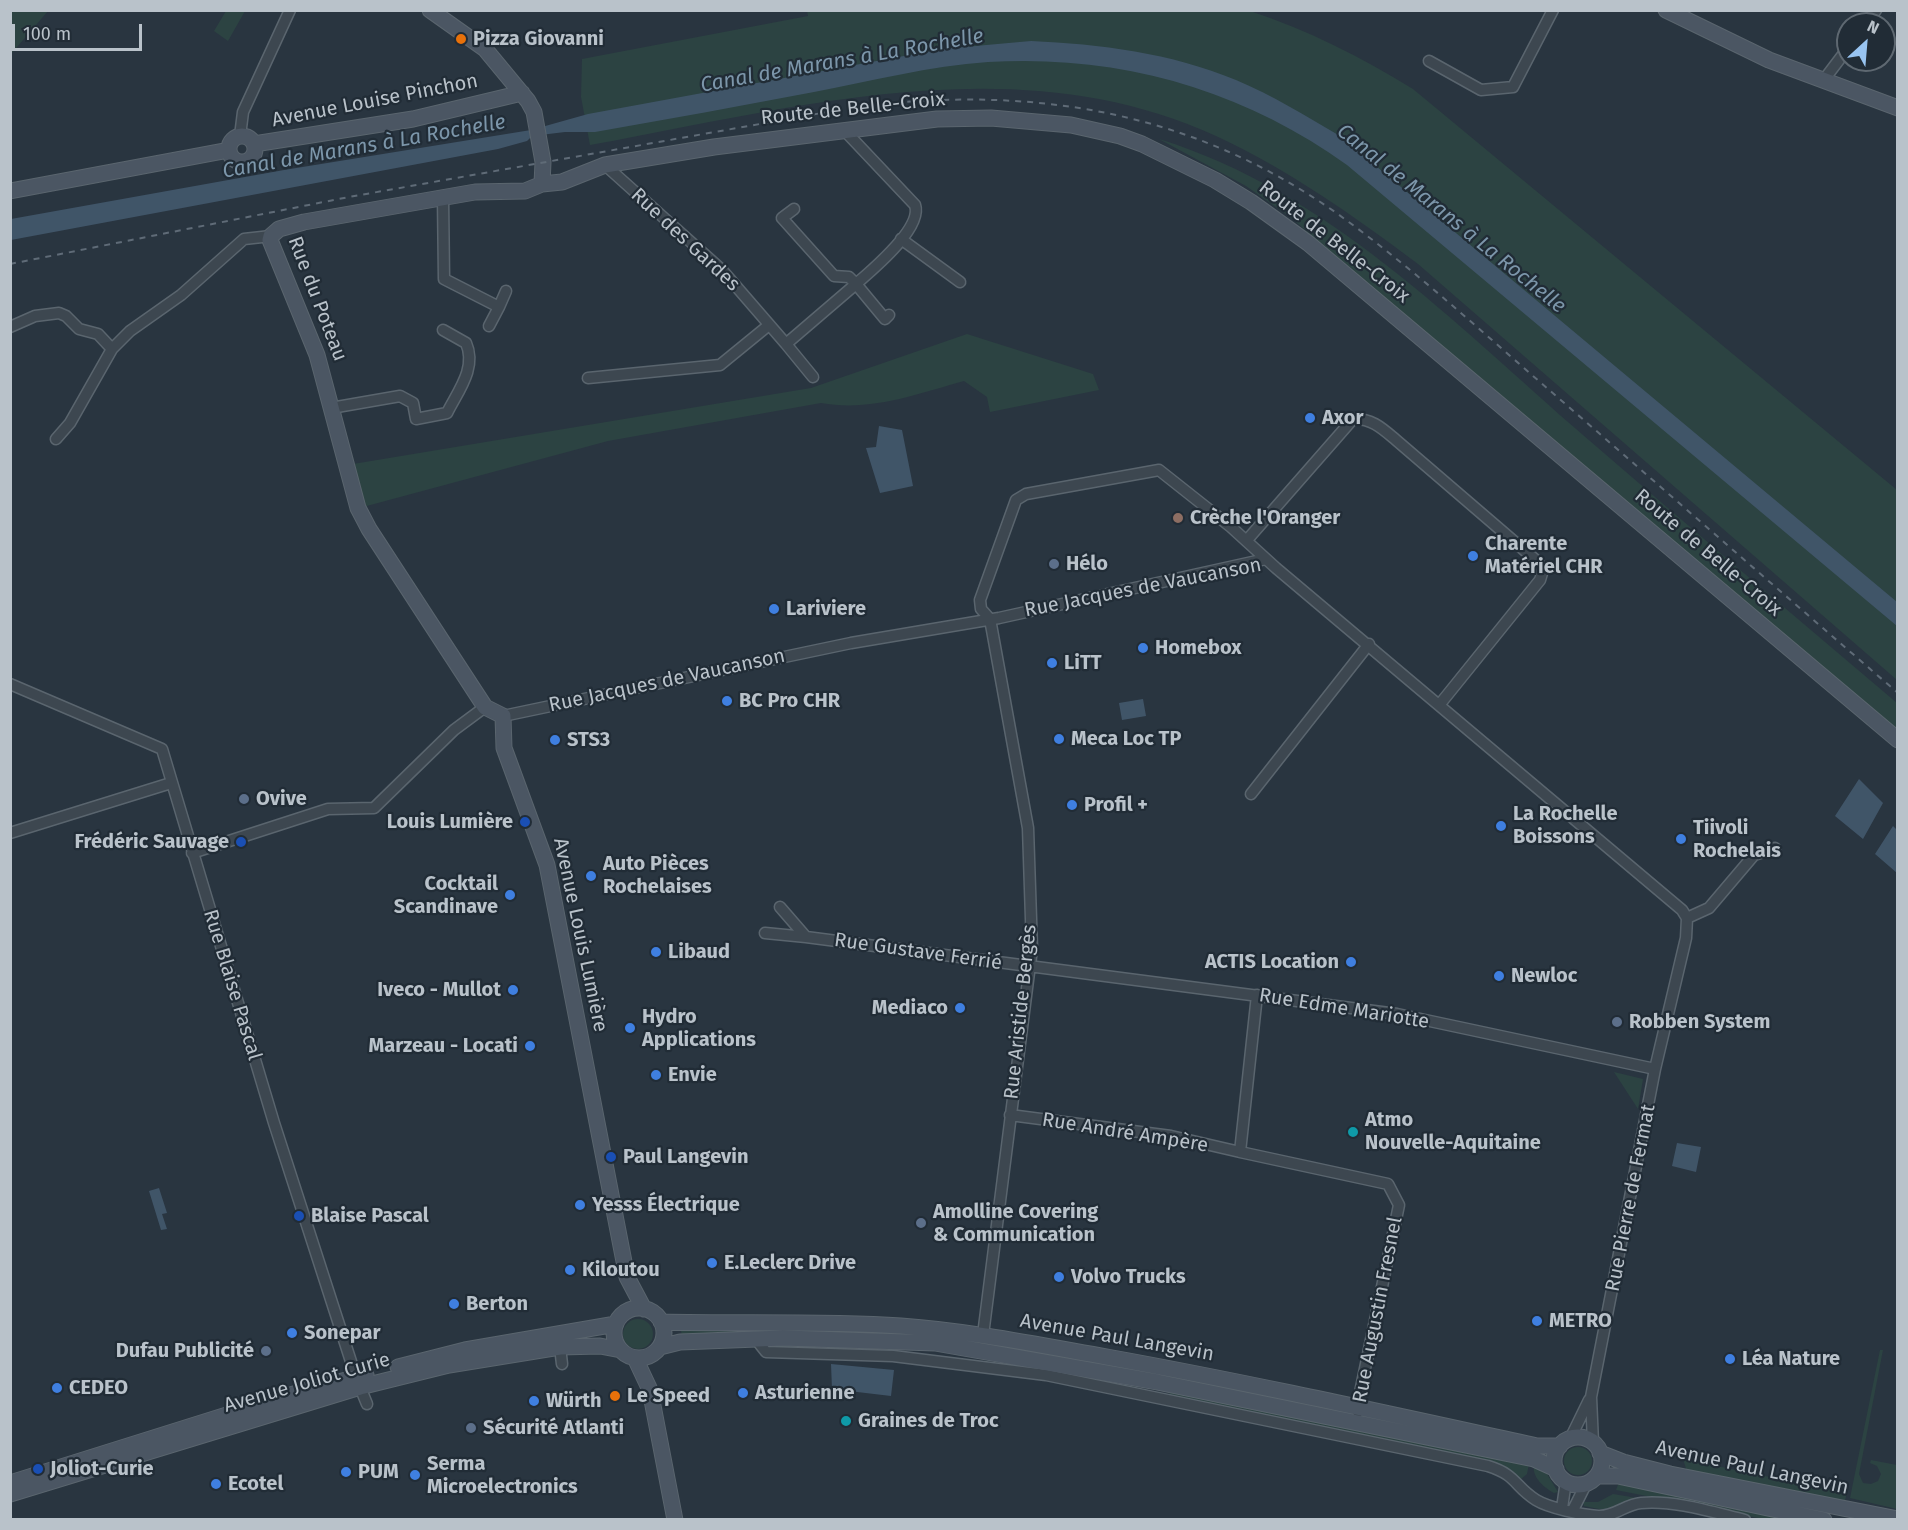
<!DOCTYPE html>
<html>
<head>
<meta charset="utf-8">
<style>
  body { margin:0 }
  #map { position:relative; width:1908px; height:1530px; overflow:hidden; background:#293540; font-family:"Fira Sans",sans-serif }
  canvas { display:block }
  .frame { position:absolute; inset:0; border:12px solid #b9c2ca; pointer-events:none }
  .north { position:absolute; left:1836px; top:12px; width:60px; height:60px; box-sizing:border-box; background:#212c36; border:2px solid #5e6871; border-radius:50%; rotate:26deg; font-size:16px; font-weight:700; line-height:24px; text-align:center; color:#b9c2ca }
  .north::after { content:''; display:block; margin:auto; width:21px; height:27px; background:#98c4f1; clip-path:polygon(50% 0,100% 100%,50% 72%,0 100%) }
  .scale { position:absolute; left:12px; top:24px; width:130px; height:27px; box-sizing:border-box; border:3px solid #b9c2ca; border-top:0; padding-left:8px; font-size:18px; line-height:21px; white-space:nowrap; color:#b9c2ca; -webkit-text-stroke:4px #212c36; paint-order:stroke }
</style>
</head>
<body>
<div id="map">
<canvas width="1908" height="1530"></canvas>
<div class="frame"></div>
<div class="north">N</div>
<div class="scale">100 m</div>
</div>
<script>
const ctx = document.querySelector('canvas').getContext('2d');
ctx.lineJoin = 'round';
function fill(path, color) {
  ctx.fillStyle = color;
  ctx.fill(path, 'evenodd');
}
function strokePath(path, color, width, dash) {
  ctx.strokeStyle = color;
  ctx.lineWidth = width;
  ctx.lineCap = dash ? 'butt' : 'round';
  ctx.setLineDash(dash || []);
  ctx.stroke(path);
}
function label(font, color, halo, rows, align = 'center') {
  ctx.font = font + ' "Fira Sans",sans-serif';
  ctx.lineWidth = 4.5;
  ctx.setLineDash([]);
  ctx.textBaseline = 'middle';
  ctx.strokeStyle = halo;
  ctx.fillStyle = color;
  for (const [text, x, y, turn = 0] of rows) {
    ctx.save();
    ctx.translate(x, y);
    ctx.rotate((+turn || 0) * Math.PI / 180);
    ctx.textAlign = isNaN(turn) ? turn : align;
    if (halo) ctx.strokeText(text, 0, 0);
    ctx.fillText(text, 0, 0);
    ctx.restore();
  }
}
const green = new Path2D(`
  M11,10L48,11L11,54L10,11Z
  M807,10L1250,11C1308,30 1361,57 1413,89L1897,490V680L1418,264C1354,216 1289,170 1216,136C1017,44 794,108 590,145L581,97L582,59L808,16Z
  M226,11H245L228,41L214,31Z
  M1159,139C1327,191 1453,322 1583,435C1687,525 1792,614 1897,703V735L1290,217L1246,186Z
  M967,334L1093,374L1099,390L990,412L987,397L964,381C917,394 870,412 821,403L608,441L363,507V497L353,464L811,388Z
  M1614,1072L1643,1079L1638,1109Z
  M623 1334a15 15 0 1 1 30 0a15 15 0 1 1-30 0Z
  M788,1324L970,1339V1342L862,1332L682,1336L681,1331L678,1330L679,1328Z
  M1880,1350H1883L1859,1474L1863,1483L1871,1484L1878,1481L1881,1474L1877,1466L1870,1463L1871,1460L1897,1465V1509L1850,1498Z
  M1169,1390L1529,1464L1527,1474L1521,1479L1504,1466L1170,1396Z
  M1564 1461a14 14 0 1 1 28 0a14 14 0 1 1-28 0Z
  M1683,1459L1847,1493L1844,1504L1687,1472Z
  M1534,1466L1547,1474L1558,1492L1554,1493C1545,1488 1532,1478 1534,1466Z
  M1619,1482L1805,1519H1763L1616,1490Z
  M1613,1494L1637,1498L1604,1510L1584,1506L1583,1502H1598Z`);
const water = new Path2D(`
  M1031,41C1100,44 1171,53 1236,80C1272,95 1306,116 1340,136L1897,602V626L1347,165C1242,89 1118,54 988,62C930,66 871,81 814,92C741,106 668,119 595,132H565L532,136L527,141L498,149L11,240V219L284,170L531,130L588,114L942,49Z
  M879,426L902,430L913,486L880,493L866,448L876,447Z
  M1143,699L1146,716L1122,720L1119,703Z
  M1859,779L1883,803L1863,839L1835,816Z
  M1893,826L1897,830V873L1875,854Z
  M1677,1143L1701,1147L1696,1172L1672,1166Z
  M159,1188L167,1213L162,1214L167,1229L161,1230L149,1191Z
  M831,1364L894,1370L891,1396L832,1389Z`);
const street = new Path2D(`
  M1866,24L1876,10
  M1429,61L1481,90L1513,87L1553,10
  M1823,81L1848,48
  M240,136L243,112L290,10
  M605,165L722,270L786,344L856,284L885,319L889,315
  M443,197L444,279L499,307L489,326
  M794,209L782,218L834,276L849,277L856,284C872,270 923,228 915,205L845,131
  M901,239L960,282
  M499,307L506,291
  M10,327L35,316L59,313L66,316L79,329L98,334L112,349
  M786,344L813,377
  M588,378L720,365L769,325
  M331,408L400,396L413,403L416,419L447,413C458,391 477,368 466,343L443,330
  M56,439L70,423L112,349L130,331L181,295L244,239L271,236
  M1247,540L1353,419C1372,418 1383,429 1396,440L1538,562L1543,570L1540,580L1440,704
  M990,619L981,609L980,600L1016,500L1026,494L1159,470L1231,527L1276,568L1682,910L1687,918L1686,938L1655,1069L1591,1397L1593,1443
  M10,684L162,749L274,1123L356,1377
  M503,716L851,643L999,618L1266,559
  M1251,794L1369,644
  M10,833L171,783
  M192,853L328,809L374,808L454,730L485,707
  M780,907L806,937L1397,1014L1655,1069
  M1687,918L1709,908L1754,855L1775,848
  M765,933L806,937
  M1257,995L1240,1152L1388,1184L1399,1205L1357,1407L1358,1412
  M1010,1115L1171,1136L1240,1152
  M983,1335L1032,949L1028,828L990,619
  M755,1338L766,1352L893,1356L1046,1375L1488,1466C1517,1475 1514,1486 1536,1500C1549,1508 1582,1515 1598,1516C1614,1517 1626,1504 1641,1503C1675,1500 1712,1512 1745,1520
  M560,1347L562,1364
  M360,1387L367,1404
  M1570,1439L1589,1400
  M1562,1508L1566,1481
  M1573,1510L1586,1484`);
const secondary = new Path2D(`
  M430,10L485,49L528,101L534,112L543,162L542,184
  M1666,10L1769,60L1898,108
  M229 149a13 13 0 1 1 26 0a13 13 0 1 1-26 0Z
  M254,144L413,119L522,93
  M10,191L229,150
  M614 1333a25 25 0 1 1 50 0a25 25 0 1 1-50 0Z
  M644,1309L627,1277L547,865L504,748L503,716L485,707L369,529L358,508L317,355L270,240L271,236L279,229L304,222L475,192L525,191L542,184L562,182L605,165L714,147L937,119L991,118L1071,125L1120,136L1142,144L1215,180L1251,202L1308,243L1898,740
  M661,1322C741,1324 821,1321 901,1326C970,1331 1039,1345 1107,1357C1251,1383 1394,1415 1537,1446H1560
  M660,1347L680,1342L783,1338L935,1343L1157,1382L1534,1459L1556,1469
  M635,1358L650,1390L675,1520
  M398,1367L465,1350L616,1324
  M1554 1461a24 24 0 1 1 48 0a24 24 0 1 1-48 0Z
  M1600,1453L1623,1462L1670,1474L1898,1519
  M1597,1476H1618L1824,1520
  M10,1483L303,1391L366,1375
  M10,1494L360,1387L449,1365L560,1347L600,1346L621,1350`);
const rail = new Path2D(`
  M10,264L349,197L861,106C1033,86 1189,110 1335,212C1412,267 1483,333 1555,395C1669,494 1783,594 1898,693`);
const markers = [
  [461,39,6,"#e8710a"],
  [1310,418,6,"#3f7fe0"],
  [1178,518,6,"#8d6e63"],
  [1473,556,6,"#3f7fe0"],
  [1054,564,6,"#5c6f8a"],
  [774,609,6,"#3f7fe0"],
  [1143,648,6,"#3f7fe0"],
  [1052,663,6,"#3f7fe0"],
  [727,701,6,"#3f7fe0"],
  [1059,739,6,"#3f7fe0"],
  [555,740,6,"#3f7fe0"],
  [244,799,6,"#5c6f8a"],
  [1072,805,6,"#3f7fe0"],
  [525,822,6,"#1a4fb4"],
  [1501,826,6,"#3f7fe0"],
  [1681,839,6,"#3f7fe0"],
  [241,842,6,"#1a4fb4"],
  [591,876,6,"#3f7fe0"],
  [510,895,6,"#3f7fe0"],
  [656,952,6,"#3f7fe0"],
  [1351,962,6,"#3f7fe0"],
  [1499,976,6,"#3f7fe0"],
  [513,990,6,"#3f7fe0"],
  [960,1008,6,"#3f7fe0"],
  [1617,1022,6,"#5c6f8a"],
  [630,1028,6,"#3f7fe0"],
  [530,1046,6,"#3f7fe0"],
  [656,1075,6,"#3f7fe0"],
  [1353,1132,6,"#0f9aa8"],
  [611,1157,6,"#1a4fb4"],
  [580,1205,6,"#3f7fe0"],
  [299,1216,6,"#1a4fb4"],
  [921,1223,6,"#5c6f8a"],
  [712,1263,6,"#3f7fe0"],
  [570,1270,6,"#3f7fe0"],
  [1059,1277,6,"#3f7fe0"],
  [454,1304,6,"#3f7fe0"],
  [1537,1321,6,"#3f7fe0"],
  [292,1333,6,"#3f7fe0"],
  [266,1351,6,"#5c6f8a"],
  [1730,1359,6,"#3f7fe0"],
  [57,1388,6,"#3f7fe0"],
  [743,1393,6,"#3f7fe0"],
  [615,1396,6,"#e8710a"],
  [534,1401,6,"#3f7fe0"],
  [846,1421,6,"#0f9aa8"],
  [471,1428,6,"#5c6f8a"],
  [38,1469,6,"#1a4fb4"],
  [346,1472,6,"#3f7fe0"],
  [415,1475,6,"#3f7fe0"],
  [216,1484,6,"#3f7fe0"]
];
const poiNames = [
  ["Pizza Giovanni",473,39],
  ["Axor",1322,418],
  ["Crèche l'Oranger",1190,518],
  ["Charente",1485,544],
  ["Matériel CHR",1485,567],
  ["Hélo",1066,564],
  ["Lariviere",786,609],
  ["Homebox",1155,648],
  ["LiTT",1064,663],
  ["BC Pro CHR",739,701],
  ["Meca Loc TP",1071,739],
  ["STS3",567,740],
  ["Ovive",256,799],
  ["Profil +",1084,805],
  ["La Rochelle",1513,814],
  ["Boissons",1513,837],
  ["Louis Lumière",513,822,"right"],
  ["Tiivoli",1693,828],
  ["Rochelais",1693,851],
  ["Frédéric Sauvage",229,842,"right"],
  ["Auto Pièces",603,864],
  ["Rochelaises",603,887],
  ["Cocktail",498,884,"right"],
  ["Scandinave",498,907,"right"],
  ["Libaud",668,952],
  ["ACTIS Location",1339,962,"right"],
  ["Newloc",1511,976],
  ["Iveco - Mullot",501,990,"right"],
  ["Mediaco",948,1008,"right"],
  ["Hydro",642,1017],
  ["Applications",642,1040],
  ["Robben System",1629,1022],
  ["Marzeau - Locati",518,1046,"right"],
  ["Envie",668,1075],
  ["Atmo",1365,1120],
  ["Nouvelle-Aquitaine",1365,1143],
  ["Paul Langevin",623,1157],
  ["Yesss Électrique",592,1205],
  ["Amolline Covering",933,1212],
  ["& Communication",933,1235],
  ["Blaise Pascal",311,1216],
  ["E.Leclerc Drive",724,1263],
  ["Kiloutou",582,1270],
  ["Volvo Trucks",1071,1277],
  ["Berton",466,1304],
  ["METRO",1549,1321],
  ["Sonepar",304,1333],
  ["Dufau Publicité",254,1351,"right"],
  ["Léa Nature",1742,1359],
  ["CEDEO",69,1388],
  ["Asturienne",755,1393],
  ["Le Speed",627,1396],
  ["Würth",546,1401],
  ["Graines de Troc",858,1421],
  ["Sécurité Atlanti",483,1428],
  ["Serma",427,1464],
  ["Microelectronics",427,1487],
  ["Joliot-Curie",50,1469],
  ["PUM",358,1472],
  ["Ecotel",228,1484]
];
const streetNames = [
  ["Avenue Louise Pinchon",375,101,-11],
  ["Route de Belle-Croix",853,109,-6],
  ["Rue des Gardes",685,240,43],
  ["Route de Belle-Croix",1334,242,38],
  ["Rue du Poteau",317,299,69],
  ["Route de Belle-Croix",1708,553,40],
  ["Rue Jacques de Vaucanson",1143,588,-11],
  ["Rue Jacques de Vaucanson",667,681,-12],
  ["Avenue Louis Lumière",580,935,78],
  ["Rue Gustave Ferrié",918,952,8],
  ["Rue Blaise Pascal",232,985,73],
  ["Rue Edme Mariotte",1344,1009,9],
  ["Rue Aristide Bergès",1021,1012,-84],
  ["Rue André Ampère",1125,1133,9],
  ["Rue Pierre de Fermat",1631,1198,-79],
  ["Rue Augustin Fresnel",1378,1310,-79],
  ["Avenue Paul Langevin",1117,1338,10],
  ["Avenue Joliot Curie",307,1383,-16],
  ["Avenue Paul Langevin",1752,1468,12]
];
const waterNames = [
  ["Canal de Marans à La Rochelle",842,61,-10],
  ["Canal de Marans à La Rochelle",364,147,-10],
  ["Canal de Marans à La Rochelle",1451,219,39]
];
fill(green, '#2c4342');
fill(water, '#405568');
strokePath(street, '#5a656e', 13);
strokePath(secondary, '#5a656e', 17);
strokePath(street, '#3d4750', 10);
strokePath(secondary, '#4b5663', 15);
strokePath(rail, '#5f6b77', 2, [6, 6]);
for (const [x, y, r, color] of markers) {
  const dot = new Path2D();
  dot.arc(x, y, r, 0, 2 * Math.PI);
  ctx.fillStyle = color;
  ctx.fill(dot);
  strokePath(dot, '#212c36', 2);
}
label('bold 20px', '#b9c2ca', '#212c36', poiNames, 'left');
label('20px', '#b9c2ca', '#212c36', streetNames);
label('italic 21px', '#7c96aa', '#212c36', waterNames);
</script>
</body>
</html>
